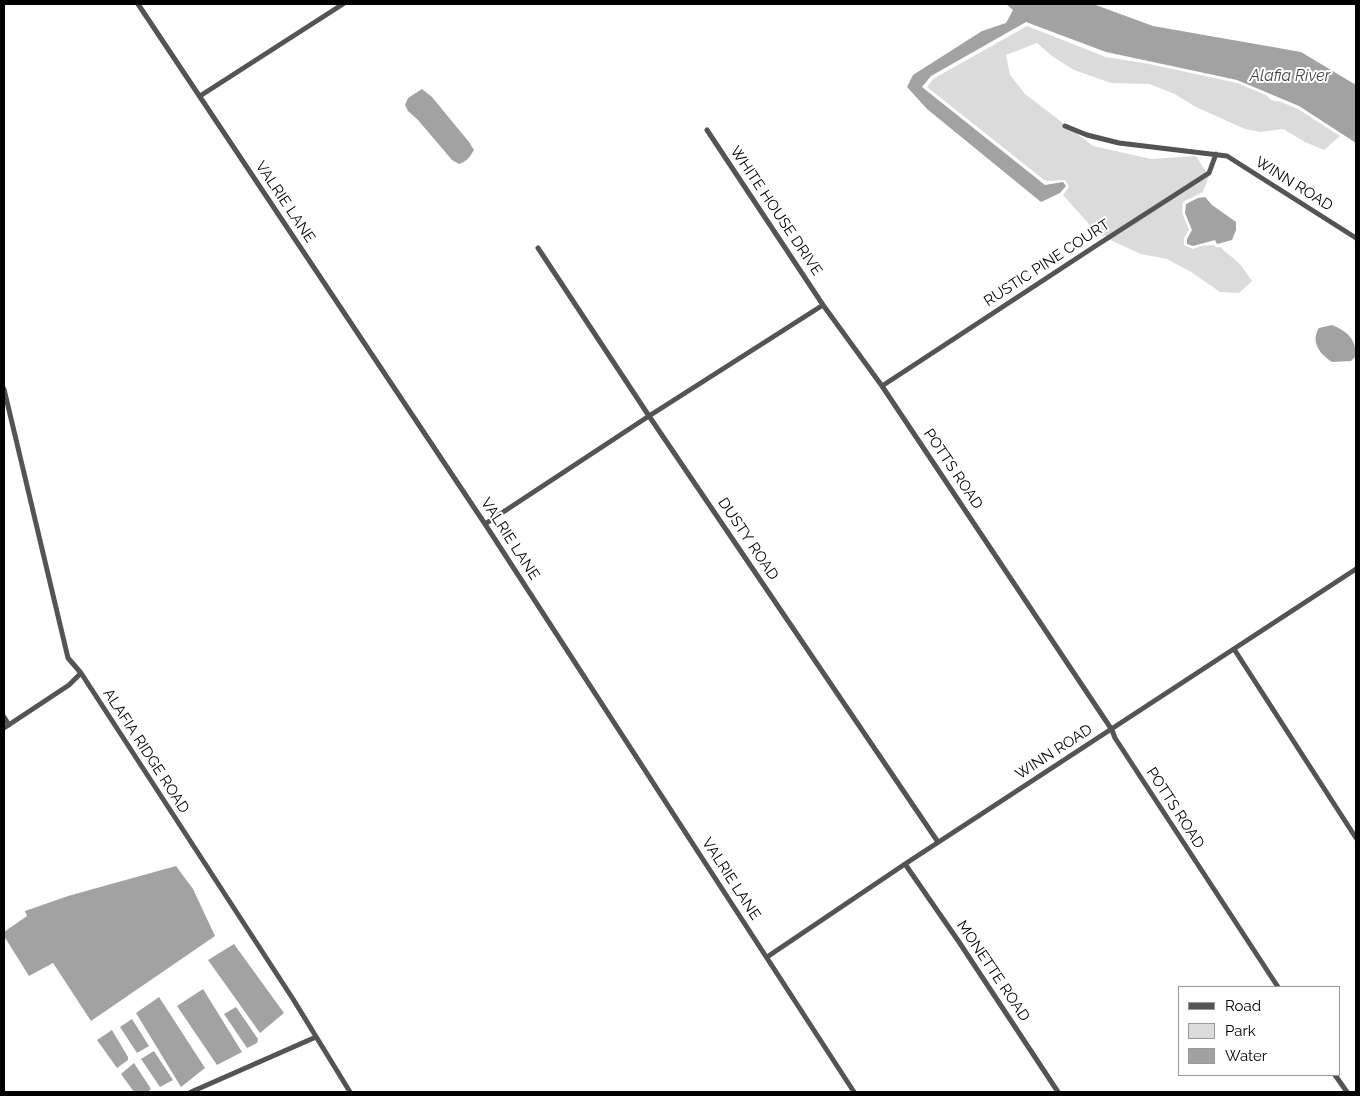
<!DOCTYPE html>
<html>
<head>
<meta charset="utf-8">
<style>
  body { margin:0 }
  #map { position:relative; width:1360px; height:1096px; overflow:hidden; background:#fff; font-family:Raleway,sans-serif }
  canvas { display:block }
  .frame { position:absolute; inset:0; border:5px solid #000; pointer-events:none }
  .legend { position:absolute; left:1178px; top:986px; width:162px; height:90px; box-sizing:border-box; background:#fff; border:1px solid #999; margin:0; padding:6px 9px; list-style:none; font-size:15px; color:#000 }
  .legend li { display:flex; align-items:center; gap:10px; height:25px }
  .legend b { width:25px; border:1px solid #999 }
</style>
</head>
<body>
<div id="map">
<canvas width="1360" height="1096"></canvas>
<div class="frame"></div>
<ul class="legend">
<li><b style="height:6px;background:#545454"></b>Road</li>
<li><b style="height:14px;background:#dbdbdb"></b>Park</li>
<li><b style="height:14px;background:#a2a2a2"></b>Water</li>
</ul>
</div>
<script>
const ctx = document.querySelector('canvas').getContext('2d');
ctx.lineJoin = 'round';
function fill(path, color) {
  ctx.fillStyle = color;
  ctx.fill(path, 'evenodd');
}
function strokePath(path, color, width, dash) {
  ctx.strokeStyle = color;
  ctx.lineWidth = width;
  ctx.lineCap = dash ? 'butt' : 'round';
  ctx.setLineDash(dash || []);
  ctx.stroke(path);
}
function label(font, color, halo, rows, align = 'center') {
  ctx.font = font + ' Raleway,sans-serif';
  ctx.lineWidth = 4;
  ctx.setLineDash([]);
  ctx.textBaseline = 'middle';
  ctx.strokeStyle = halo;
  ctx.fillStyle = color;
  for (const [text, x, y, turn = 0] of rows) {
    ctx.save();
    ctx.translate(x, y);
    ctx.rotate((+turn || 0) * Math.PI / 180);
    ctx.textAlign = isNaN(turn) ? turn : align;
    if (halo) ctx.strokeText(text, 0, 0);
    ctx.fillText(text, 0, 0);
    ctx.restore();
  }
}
const green = new Path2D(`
  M1027,26L1106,57L1149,64L1237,83L1266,95L1271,100L1281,102L1298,109L1340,136L1324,150L1305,142L1283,129L1261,132L1245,129L1194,106L1175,94L1149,84L1111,83L1074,70L1052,56L1037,43L1006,55L1010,75L1025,94L1093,146L1151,159L1196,156L1209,176L1203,192L1183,202L1182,212L1189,230L1184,238V245L1193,249L1201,246L1214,245L1216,247H1220L1240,264L1252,281L1239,293L1220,292L1191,272L1167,259L1141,254L1110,240L1105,235L1103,236L1096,232L1063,195L1069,187L1065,180L1047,181L1043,179L927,87L933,79Z`);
const water = new Path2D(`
  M1006,4H1093L1153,26L1301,52L1356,85V143L1299,106L1237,80L1106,52L1026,22L931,76L922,87L1045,185L1063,182L1066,186L1060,193L1041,202L927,109L907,87L913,75L982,31L1006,23L1013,10Z
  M422,89L432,97L469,142L474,150C470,157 466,162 459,164L452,160L418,120L408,111L405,105L408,98Z
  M1205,197L1212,205L1236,222V230L1232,240L1217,244L1215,240L1193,246L1187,244V239L1192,230L1185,213L1186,204L1198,198Z
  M1332,325C1347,331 1356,339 1356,356L1351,361L1332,362C1320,354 1310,342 1319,328Z
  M176,866L193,889L215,936L91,1021L53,963L29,976L4,936V932L27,916L25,911L68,896Z
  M234,944L284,1013L260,1033L208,960Z
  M203,989L242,1052L217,1065L177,1006Z
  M159,997L205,1068L181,1087L136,1013Z
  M236,1007L258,1039L257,1043L247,1048L224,1014Z
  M132,1019L149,1046L137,1053L120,1027Z
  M112,1030L128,1057V1060L117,1068L97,1040Z
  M154,1051L173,1080L160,1087L141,1059Z
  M134,1063L151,1089L147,1092H134L121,1074Z`);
const street = new Path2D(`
  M138,4L485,524L854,1092
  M200,96L343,4
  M1065,126L1087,135L1119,143L1227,156L1356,238
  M707,130L823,305L882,386L1112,730L1115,738L1278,987
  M538,248L649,416L938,842
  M882,386L1097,245L1209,173L1216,154
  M4,389L68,658L81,673L293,999L350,1092
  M485,524L649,416L823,305
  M1234,649L1356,838
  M4,717L9,725
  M4,728L69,685L81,673
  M905,864L959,942L1058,1092
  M767,957L905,864L1356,569
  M1335,1075L1347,1092
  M191,1092L316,1037`);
const streetNames = [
  ["WINN ROAD",1294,184,32],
  ["VALRIE LANE",285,202,56],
  ["WHITE HOUSE DRIVE",776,211,56],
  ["RUSTIC PINE COURT",1047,263,-33],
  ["POTTS ROAD",953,469,56],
  ["VALRIE LANE",510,539,57],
  ["DUSTY ROAD",748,539,56],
  ["ALAFIA RIDGE ROAD",146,751,57],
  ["WINN ROAD",1054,752,-33],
  ["POTTS ROAD",1175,808,57],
  ["VALRIE LANE",731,879,57],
  ["MONETTE ROAD",993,971,56]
];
const waterNames = [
  ["Alafia River",1290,76]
];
fill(green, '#dbdbdb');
fill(water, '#a2a2a2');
strokePath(street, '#545454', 5);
label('15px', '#000', '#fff', streetNames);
label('italic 16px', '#434343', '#fff', waterNames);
</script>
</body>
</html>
